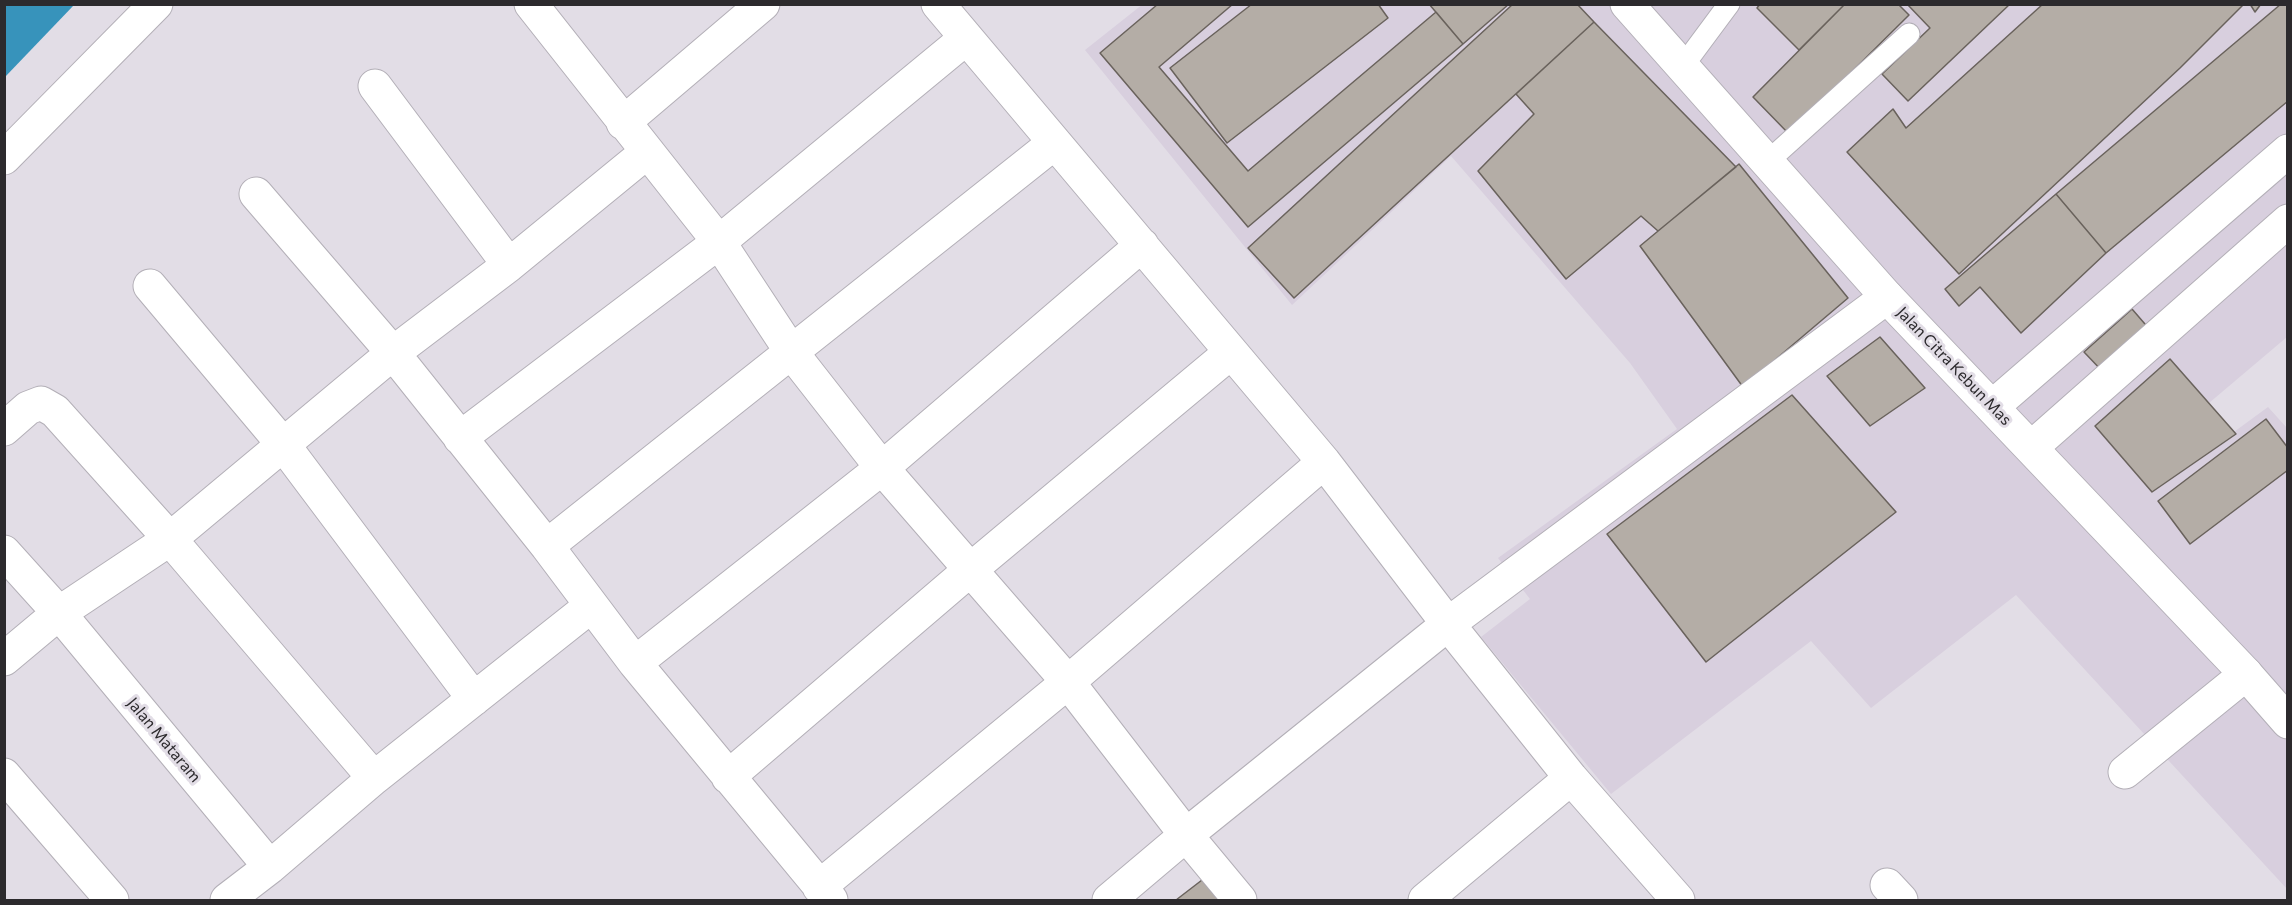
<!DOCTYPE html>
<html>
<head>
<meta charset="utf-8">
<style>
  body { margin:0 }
  #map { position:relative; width:2292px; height:905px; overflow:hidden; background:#e2dde6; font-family:Commissioner,sans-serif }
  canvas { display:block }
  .frame { position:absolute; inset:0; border:6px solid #2c2a2d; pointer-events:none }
</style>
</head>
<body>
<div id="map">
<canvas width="2292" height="905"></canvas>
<div class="frame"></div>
</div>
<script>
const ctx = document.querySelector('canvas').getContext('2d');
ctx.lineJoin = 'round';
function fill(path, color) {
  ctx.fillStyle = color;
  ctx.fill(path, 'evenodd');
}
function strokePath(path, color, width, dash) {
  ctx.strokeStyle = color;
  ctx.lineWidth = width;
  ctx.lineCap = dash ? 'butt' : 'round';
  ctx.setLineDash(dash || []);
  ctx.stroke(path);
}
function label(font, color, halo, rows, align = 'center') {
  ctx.font = font + ' Commissioner,sans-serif';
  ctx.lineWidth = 6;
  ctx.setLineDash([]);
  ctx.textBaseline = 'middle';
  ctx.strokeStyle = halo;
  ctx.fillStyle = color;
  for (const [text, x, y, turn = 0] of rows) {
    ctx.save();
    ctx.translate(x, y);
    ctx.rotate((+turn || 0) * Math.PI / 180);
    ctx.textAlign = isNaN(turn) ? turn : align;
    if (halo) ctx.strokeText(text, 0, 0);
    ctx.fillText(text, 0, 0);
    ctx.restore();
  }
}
const built = new Path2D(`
  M1143,4L2287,5V337L2209,403L2170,359L2095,426L2152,492L2268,407L2287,428V889L2016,595L1871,708L1811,641L1611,794L1481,637L1530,599L1498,558L1677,429L1630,363L1451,156L1292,305L1085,50Z`);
const water = new Path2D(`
  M5,4L74,5L5,77L4,5Z`);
const building = new Path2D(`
  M1158,4H1233L1159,67L1248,171L1436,12L1463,44L1248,227L1100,53Z
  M1252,4H1378L1388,18L1227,143L1170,68Z
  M1429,4H1509L1463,44Z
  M1513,4H1577L1594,22L1294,298L1248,248Z
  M1760,4H1845L1799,50L1757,8Z
  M1845,4H1898L1909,15L1789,134L1753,97Z
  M1907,4H2010L1908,101L1882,74L1930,28Z
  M2043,4H2244L2180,68L1959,274L1847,152L1893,109L1906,128Z
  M2250,4H2261L2255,12Z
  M2281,4H2288V101L2106,253L2056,194Z
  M1594,22L1736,167L1658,231L1641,216L1566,279L1478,171L1534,114L1516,94Z
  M1739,164L1848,298L1743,387L1640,246Z
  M2056,194L2106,253L2021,333L1980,287L1959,306L1945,289Z
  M2132,309L2151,331L2104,373L2084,352Z
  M1880,337L1925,388L1870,426L1827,376Z
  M2170,359L2236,434L2152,492L2095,426Z
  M1792,395L1896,512L1706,662L1607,534Z
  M2266,419L2288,448V470L2190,544L2158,501Z
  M1202,880L1219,900H1176Z`);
const lane = new Path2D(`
  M1683,66L1729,4
  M1766,163L1909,34`);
const street = new Path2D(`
  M531,4L719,242L792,353L882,468L1068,682L1186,835L1240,900
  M938,4L1324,462L1448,624L1571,778L1678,900
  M375,86L509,265
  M623,123L763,4
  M4,158L156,4
  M256,194L393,353L547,546L635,663L831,900
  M150,286L282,443L474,699
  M1992,407L2288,151
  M4,429L28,408L41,403L55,411L170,539L374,778
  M460,438L719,242L965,39
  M2032,447L2288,221
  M547,546L1053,144
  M4,552L59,613L270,867
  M4,659L59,613L170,539L393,353L509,265L647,152
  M635,663L882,468L1142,245
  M2125,772L2246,674
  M4,775L112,900
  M728,777L970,570L1230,353
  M1887,885L1901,900
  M819,887L1068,682L1324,462
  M227,900L270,867L374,778L591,606
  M1109,900L1186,835L1448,624L1887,297
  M1425,900L1571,778`);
const secondary = new Path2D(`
  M1627,4L1887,297L2246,674L2288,722`);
const streetNames = [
  ["Jalan Citra Kebun Mas",1954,366,46],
  ["Jalan Mataram",164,740,50]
];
fill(built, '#d8cfde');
fill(water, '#3793bb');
fill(building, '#b4ada6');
strokePath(building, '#69625c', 1.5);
strokePath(lane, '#b3afb7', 23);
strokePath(street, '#b3afb7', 35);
strokePath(secondary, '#b3afb7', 35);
strokePath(lane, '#fff', 21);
strokePath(street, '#fff', 33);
strokePath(secondary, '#fff', 33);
label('16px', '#2c2a2d', '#e2dde6', streetNames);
</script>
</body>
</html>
